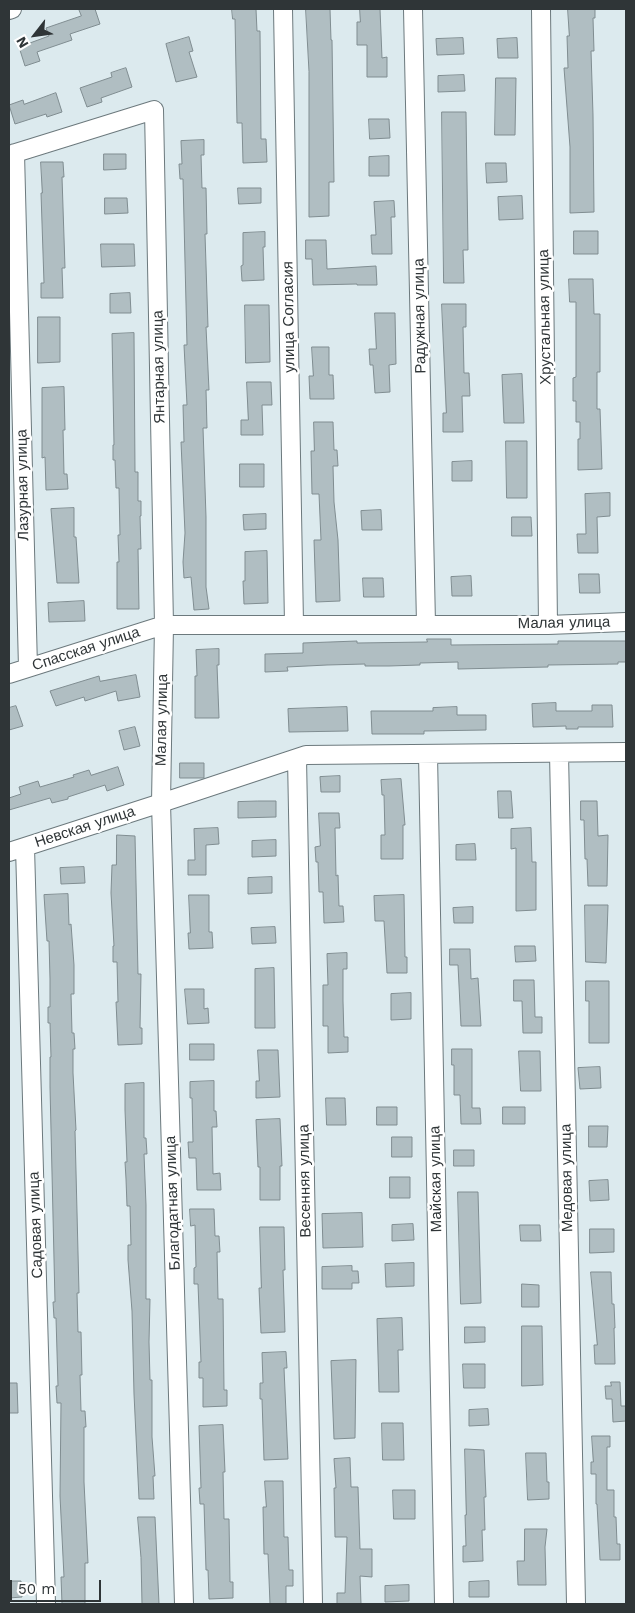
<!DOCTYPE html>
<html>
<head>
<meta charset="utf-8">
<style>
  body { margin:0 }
  #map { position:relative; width:635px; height:1613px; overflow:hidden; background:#dceaee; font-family:"Work Sans",sans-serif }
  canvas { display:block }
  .frame { position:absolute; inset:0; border:10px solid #2f3537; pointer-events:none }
  .north { position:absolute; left:10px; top:10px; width:50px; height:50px; -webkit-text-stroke:4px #fff; paint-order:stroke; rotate:240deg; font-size:14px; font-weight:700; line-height:20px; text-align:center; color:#2f3537 }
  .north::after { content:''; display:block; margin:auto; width:18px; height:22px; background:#2f3537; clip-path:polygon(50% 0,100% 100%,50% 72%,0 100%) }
  .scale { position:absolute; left:10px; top:1580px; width:91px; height:22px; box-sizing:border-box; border:2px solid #2f3537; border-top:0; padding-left:6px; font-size:15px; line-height:18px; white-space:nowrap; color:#2f3537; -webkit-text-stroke:4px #fff; paint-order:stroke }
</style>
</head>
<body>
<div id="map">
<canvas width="635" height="1613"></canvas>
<div class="frame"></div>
<div class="north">N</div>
<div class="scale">50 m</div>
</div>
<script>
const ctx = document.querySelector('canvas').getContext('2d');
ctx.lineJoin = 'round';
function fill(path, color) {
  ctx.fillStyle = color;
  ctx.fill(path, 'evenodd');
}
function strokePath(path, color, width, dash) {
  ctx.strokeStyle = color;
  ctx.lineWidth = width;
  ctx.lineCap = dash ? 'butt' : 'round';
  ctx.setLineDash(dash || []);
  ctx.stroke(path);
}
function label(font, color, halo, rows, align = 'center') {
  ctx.font = font + ' "Work Sans",sans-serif';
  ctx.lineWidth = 5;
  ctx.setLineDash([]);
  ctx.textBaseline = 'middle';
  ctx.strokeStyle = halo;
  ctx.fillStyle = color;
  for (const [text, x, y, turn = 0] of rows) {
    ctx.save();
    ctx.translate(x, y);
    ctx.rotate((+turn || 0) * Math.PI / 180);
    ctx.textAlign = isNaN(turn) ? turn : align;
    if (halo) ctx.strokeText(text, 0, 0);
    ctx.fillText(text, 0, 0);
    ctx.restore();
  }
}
const building = new Path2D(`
  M79,9H95L100,24L70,34L72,40L37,52L40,61L25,66L19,47L49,36L46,28L81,16Z
  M232,9H256L257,31H260L261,139H266L267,162L243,163L242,123H237L235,19H233Z
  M306,9H330L331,40H332L334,182H329V216L309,217V72Z
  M360,9H380L382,58L387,57V77H367V45H357V22H360Z
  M568,9H595V18H593L594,51H591L593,115L594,212L570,213V147L564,68H568L567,36H569Z
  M189,37L193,51L189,52L197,77L176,82L166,44Z
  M463,38L464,54L437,55L436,39Z
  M517,38L518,58H498L497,39Z
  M126,68L132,87L101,98L102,102L87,107L80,88L112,77L111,73Z
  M464,75L465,91L438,92V76Z
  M496,78H516L515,135H495Z
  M56,93L62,112L47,117L46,114L15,124L9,105L23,100L24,104Z
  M442,112H466L468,250H463L464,283H444Z
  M369,119H389L390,138L370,139Z
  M204,140V155H201L202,188H206L207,234H205L208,327H206L209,390H206L207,428H203L206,517V587L209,609L194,610L191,577L184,578L183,562L185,533L181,442H184L183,405H187L184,345H187L183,179H180L179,164H182L181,141Z
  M104,154H126V169L104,170Z
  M389,156V176H369V157Z
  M41,162H63L64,177H62L65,268H62L63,298H41V283H44L41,193H42Z
  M486,163H506L507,182L487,183Z
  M238,188H261V203L239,204Z
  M522,196L523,219L499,220L498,197Z
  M105,198H127L128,213L105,214Z
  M394,201L395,217H391L392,254H372L371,235H376L374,202Z
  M574,231H598V254H574Z
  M265,232V247H263L264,280L242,281L241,266L243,265V233Z
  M306,240H326L327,269L376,266L377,285H357V284L313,285L312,259H306Z
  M101,244H134L135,266L102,267Z
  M569,279H593L594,314H600V372H597V409H600L602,469L578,470V439H580V422H576V401H573V378L576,377V302H570Z
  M130,293L131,313H110V294Z
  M442,304H466V327H463L464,373H469L470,396H462L463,432H443V413H446Z
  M245,305H269L270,362L246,363Z
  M375,313H395L396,364L389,365L390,392L375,393L373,365H370L369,349H376Z
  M38,317H60V362L38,363Z
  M134,333L135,472H138V501H141V516H140L141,549H138L139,609H117V562H119L118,535H120L119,488H116L115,460H113V445H114L112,334Z
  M312,347H329V375H333L334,399H310L309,376H313Z
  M522,374L524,423H504L502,375Z
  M247,382H271L272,405H262L263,435H241V420H248Z
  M64,387L65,430H63L64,474H67L68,489L46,490L45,457L42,458V388Z
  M314,422H333L334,450H337L338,466H333L334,502L338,540L340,601L316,602L314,540H321L319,494H312L311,451H314Z
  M506,441H527V498H507Z
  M472,461V481H452V462Z
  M240,464H264V487H240Z
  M610,493V516L597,517L598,553H578L577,534H586L585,494Z
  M74,508V537H76L79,583H57L51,509Z
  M381,510L382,530H362L361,511Z
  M266,514V529L244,530L243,515Z
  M512,517H531L532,536H512Z
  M267,551L268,603L244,604L243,581H245V552Z
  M579,574H599L600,593H580Z
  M471,576L472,596H452L451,577Z
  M363,578H383L384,597H364Z
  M84,601L85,621L49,622L48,603Z
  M427,639H451V645L558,644V641H626V662H618V664L548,665V667L458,669V662L420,663V665L389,666H365V664L327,665L287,667L288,671L265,672V654L303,653V643L357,641V643L427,642Z
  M219,649V665H217L219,718H195V676H197L196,650Z
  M136,675L140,697L118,701L116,691L85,701L84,697L56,706L50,691L99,676L100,681Z
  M556,703V711H592V705H612L613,727H578V729H566V726L533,727L532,704Z
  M16,706L23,726L9,730V708Z
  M347,707L348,731L289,732L288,709Z
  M457,707V715H486V730L424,731V734H372L371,711H433V708Z
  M135,727L140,746L124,750L119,731Z
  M180,763H204V778H180Z
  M118,767L124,785L107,791L105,785L68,797V799L52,803L50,798L9,810V798L21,794L19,787L38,781L40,787L74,777L73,775L89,770L91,775Z
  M340,776V792H321L320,777Z
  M401,779L405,825H403V859H381V835H385L384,795H382L381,780Z
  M498,791H511L513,818H499Z
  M258,801H276V817L238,818V802Z
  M581,801H597L598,836L608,835L607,886H588L587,859H585L584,820H581Z
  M319,813H339L340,828H335L336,876L338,875L339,906H343L344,922L324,923L323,892H319L318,862H316L315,847L320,846Z
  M218,828L219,844L206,845V875H188V860H195L194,829Z
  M531,828L532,862H536V910L516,911V848L511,849V829Z
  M117,835L135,836L138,974H141L140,1028H142V1044L118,1045L116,1002H118L117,962H113V946H114L111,893L112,865H116Z
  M276,840V856L252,857V841Z
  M475,844L476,860H456V845Z
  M84,867L85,883L61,884L60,868Z
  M272,877V893L248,894V878Z
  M68,894L69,925L71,924L74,965V994H71L72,1033H74L75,1049H73V1073L76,1130L75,1131L79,1293H77L78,1332H81L82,1375H80L81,1411H85L86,1427H84V1482L88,1563H85V1604H62L61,1577H64L60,1496L61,1403H57L56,1386H58L56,1318H54L53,1302H55L50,1087V1057H51L50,1023H48V1007H50V979L49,941H47L44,895Z
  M189,895H209V932H212L213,948L189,949L188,933H190Z
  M404,895L405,957H407V973H387L384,921H375L374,896Z
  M585,905H608L606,963L586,962Z
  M473,907V923H454L453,908Z
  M275,927L276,943L252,944L251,928Z
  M515,946H535L536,961L516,962Z
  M450,949H470L471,979L478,978L481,1026H461L458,965H450Z
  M347,953V969H343V1001L344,1037H348V1052L328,1053V1026H323V985H328L327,954Z
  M274,968L275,1028H255V969Z
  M514,980H534L535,1017H542V1033H523L522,1001H514Z
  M586,981H609V1043H589V1001H586Z
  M185,989H204V1009L208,1008L209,1023L188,1024Z
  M411,993V1019L391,1020V994Z
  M190,1044H214V1060H190Z
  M452,1049H472V1108H480L481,1124H461L460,1095H454V1065H452Z
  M258,1050H278L280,1097L256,1098V1081H259Z
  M519,1051H540L541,1091H521Z
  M600,1067L601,1088L580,1089L578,1068Z
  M214,1081V1111H216L217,1127H212L213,1174L220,1173L221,1190H197L196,1158H189L188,1142H193L192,1098H190V1082Z
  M144,1083V1138H146L147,1154H144L146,1205V1299H150L149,1342L150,1380H152V1437L155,1476H153L154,1499H139L134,1394L132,1311L128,1260V1245H131L130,1206H127L126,1179L125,1162H127L125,1110V1084Z
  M326,1098H345L346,1125H327Z
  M377,1107H397V1125H377Z
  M503,1107H525V1124H503Z
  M280,1119L282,1166H280V1200H260V1167H258L256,1120Z
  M589,1126H608L607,1147H589Z
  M392,1137H412V1157H392Z
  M454,1150H474V1166H454Z
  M390,1177H410V1198H390Z
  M608,1180L609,1200L590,1201L589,1181Z
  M458,1192H478L481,1303L461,1304Z
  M190,1209H214L215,1236H219L220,1252H217L218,1299H223L224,1390H227V1406L203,1407V1378H199V1362H201L198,1284H194V1268L196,1267L195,1225L191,1226Z
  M362,1213L363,1247L323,1248L322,1214Z
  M413,1224L414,1240L392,1241V1225Z
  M520,1225H540L541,1241H521Z
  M260,1227H284L285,1270H283L285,1332L261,1333L259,1288H261Z
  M590,1229H614V1252L590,1253Z
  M414,1263V1286L386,1287L385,1264Z
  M352,1266V1271H358L359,1283H352V1289H322V1267Z
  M591,1272H611L612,1304H614L615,1328H614L615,1364H595L594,1345H597Z
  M522,1284L539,1285V1307H522Z
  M402,1318L403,1350H398L399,1392H379L377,1319Z
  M522,1326H542L543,1385L522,1386Z
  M465,1327H485V1342L465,1343Z
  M286,1352L287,1368H284L288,1459L264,1460L262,1399H260V1383H263L262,1353Z
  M356,1360L355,1438L334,1439L331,1361Z
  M463,1364H485V1388H464Z
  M611,1382H620L621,1406H626V1421L613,1422L612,1399H606L605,1386H611Z
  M9,1383H17L18,1413H9Z
  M488,1409L489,1425L469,1426V1410Z
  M382,1423H403L404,1460H383Z
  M223,1425L225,1472H223L224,1519H229L230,1582H233V1598L209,1599L208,1570H206L204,1504H200L199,1488H201L199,1426Z
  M592,1436H610V1447H607V1490H614V1517H616L617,1544H620V1560H600L597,1504H596V1474H591V1462H593Z
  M465,1449L484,1450L486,1497H484L485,1530H482L483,1561L463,1562V1546H466L465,1515H466Z
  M526,1453H546L547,1482H549V1499L528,1500Z
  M350,1458L351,1487H358L360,1549H372V1577L360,1576L361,1604H337V1593H345L347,1537H335L334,1488H336L334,1459Z
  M265,1481H283L284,1537H288L289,1570H293V1586H286V1604H270L268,1554H264L263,1507H266Z
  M393,1490H415V1519H394Z
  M138,1517H155L159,1604H142L141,1558Z
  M525,1529H547L545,1547L546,1585H518L517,1561H524Z
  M9,1581H21L22,1597L9,1598Z
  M489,1581V1597H469V1582Z
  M409,1585V1601L385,1602V1586Z`);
const minor = new Path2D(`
  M283,9L294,624
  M413,9L426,624
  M541,9L548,625
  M9,10L12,9
  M15,153L28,668
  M9,155L154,110L164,625L9,674
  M626,622L548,625H164L161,803L306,755L626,752
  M559,753L576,1604
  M428,754L444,1604
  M297,758L313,1604
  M25,847L46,1604
  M9,852L161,803L184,1604`);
const streetNames = [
  ["Радужная улица",420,316,-91],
  ["улица Согласия",289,317,-91],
  ["Хрустальная улица",545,317,-91],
  ["Янтарная улица",159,367,-91],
  ["Лазурная улица",23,485,-91],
  ["Малая улица",564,623,-1],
  ["Спасская улица",86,649,-18],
  ["Малая улица",162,720,-89],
  ["Невская улица",85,827,-18],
  ["Медовая улица",567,1178,-91],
  ["Майская улица",436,1179,-91],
  ["Весенняя улица",305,1181,-91],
  ["Благодатная улица",173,1203,-92],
  ["Садовая улица",36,1225,-92]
];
fill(building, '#b0bec2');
strokePath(building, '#808d91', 1);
strokePath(minor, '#6c797d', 20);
strokePath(minor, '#fff', 18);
label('15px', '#2f3537', '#fff', streetNames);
</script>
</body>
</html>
